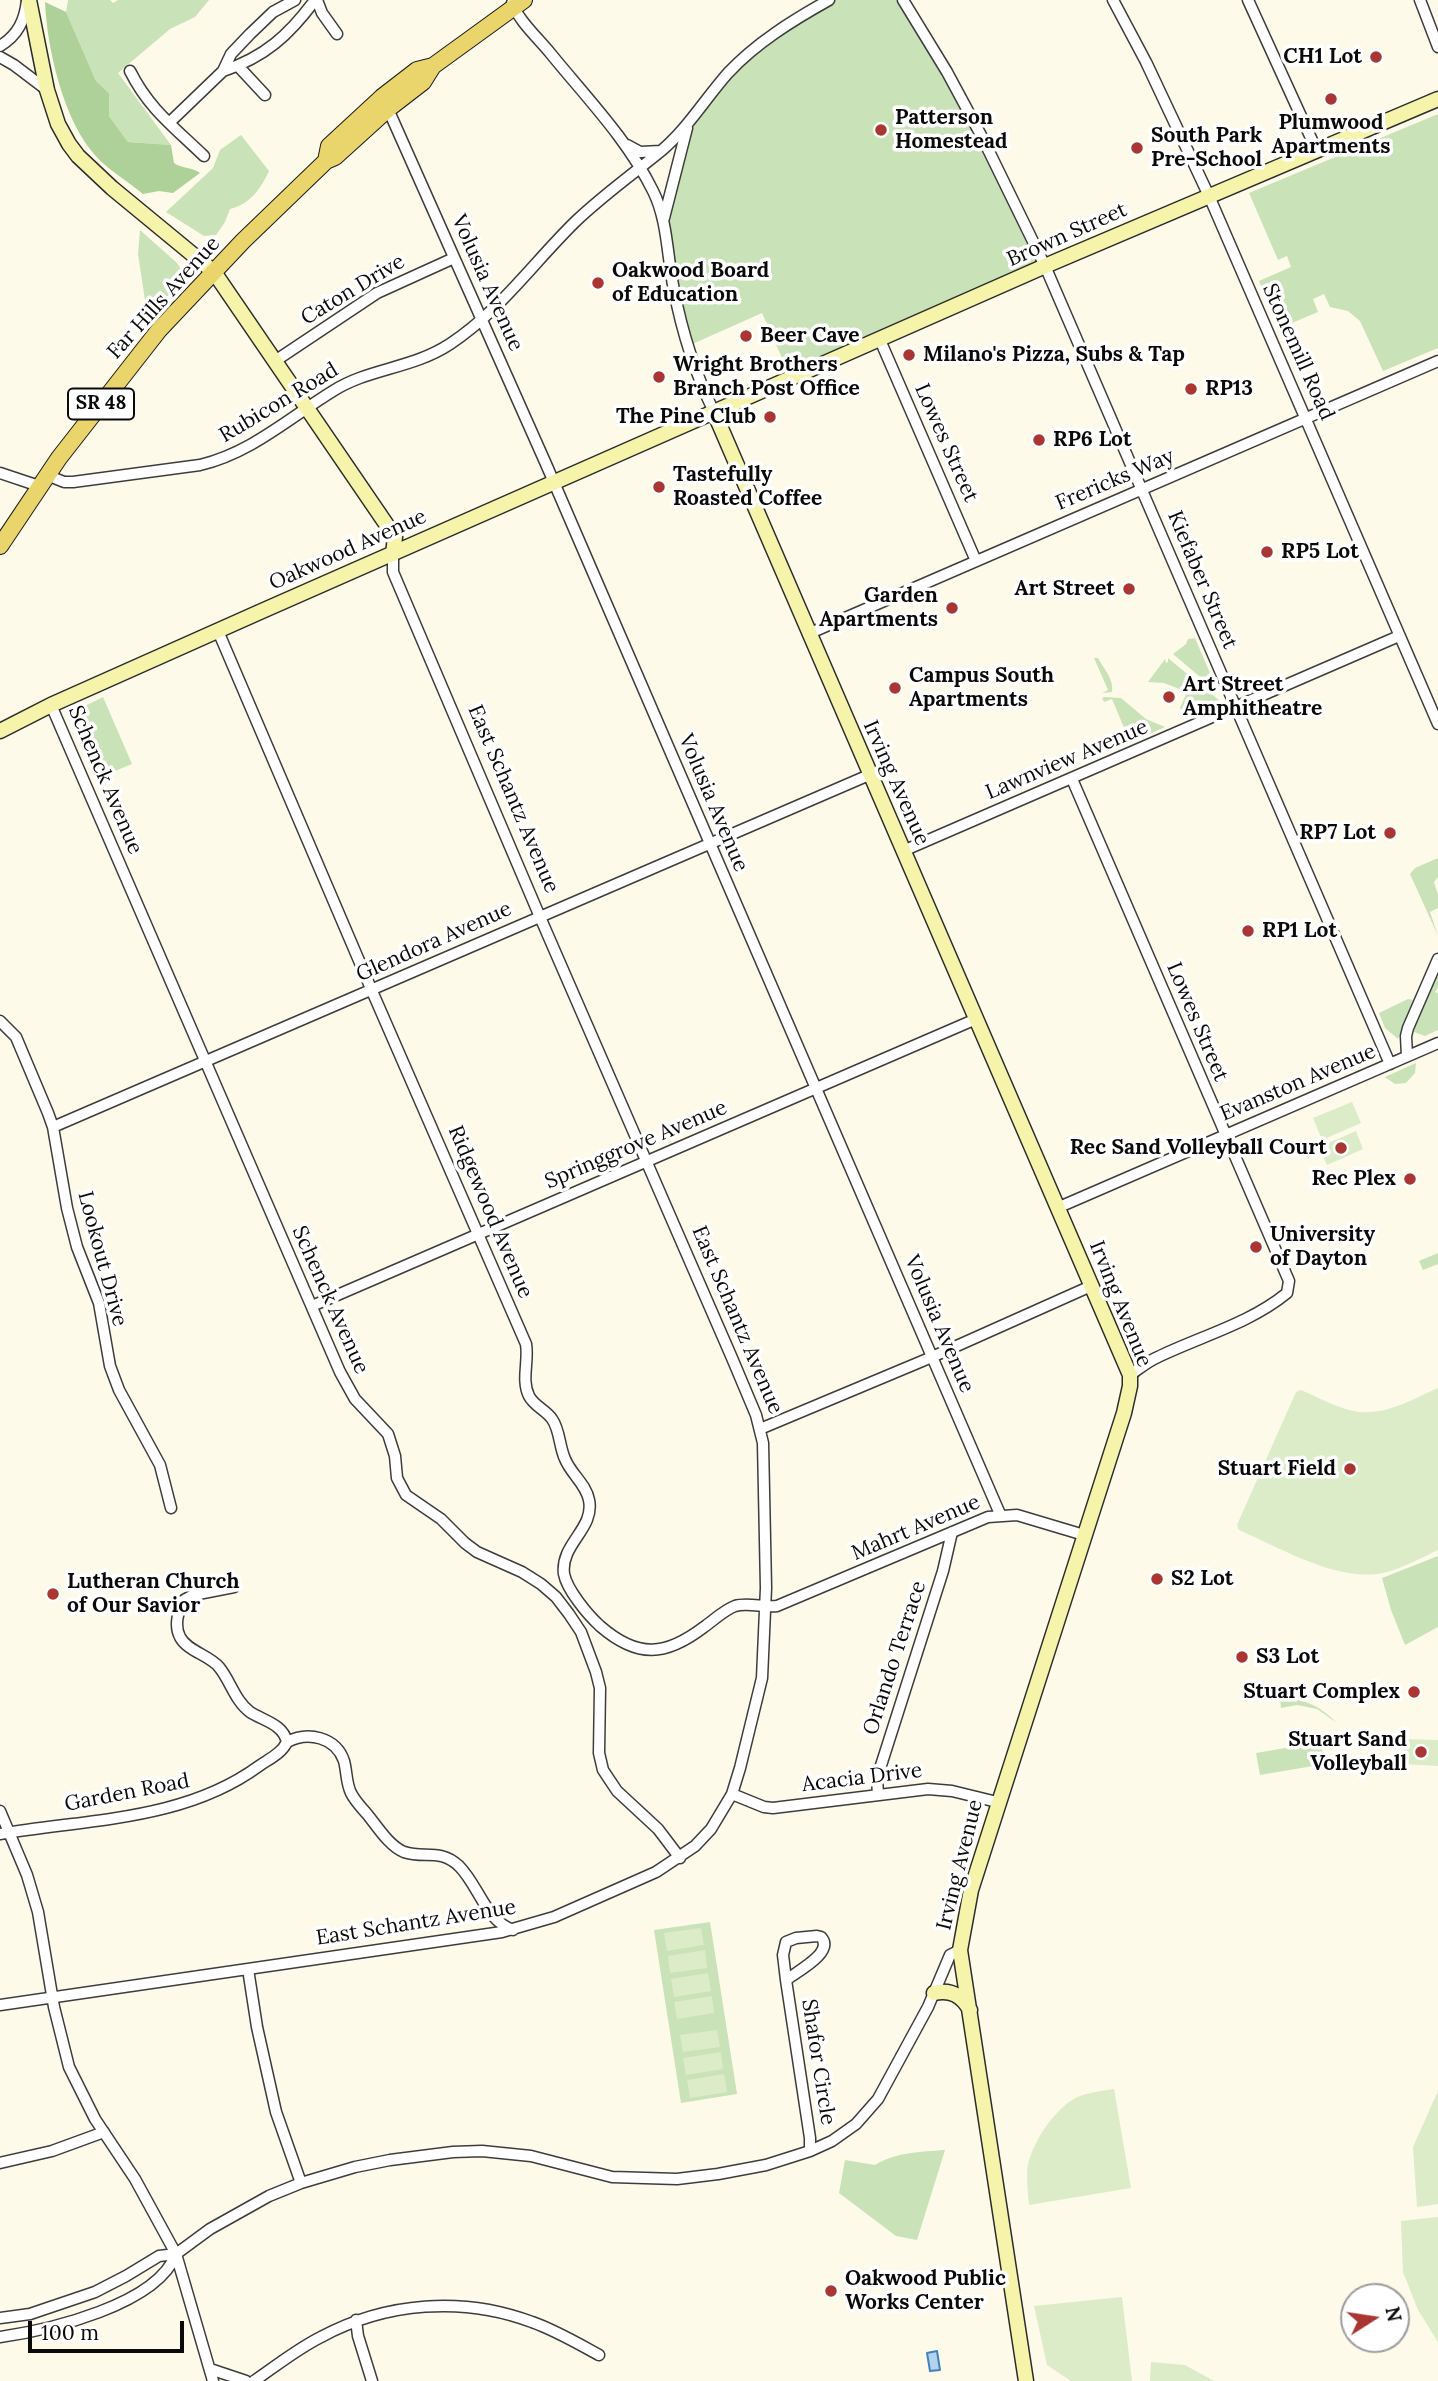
<!DOCTYPE html>
<html>
<head>
<meta charset="utf-8">
<style>
  body { margin:0 }
  #map { position:relative; width:1438px; height:2381px; overflow:hidden; background:#fdfae9; font-family:Lora,serif }
  canvas { display:block }
  .north { position:absolute; left:1340px; top:2283px; width:70px; height:70px; box-sizing:border-box; background:#fff; border:2px solid #9d9d9d; border-radius:50%; rotate:78deg; font-size:19px; font-weight:700; line-height:28px; text-align:center; color:#0a0a0a }
  .north::after { content:''; display:block; margin:auto; width:24px; height:32px; background:#a93632; clip-path:polygon(50% 0,100% 100%,50% 72%,0 100%) }
  .scale { position:absolute; left:28px; top:2321px; width:156px; height:32px; box-sizing:border-box; border:4px solid #0a0a0a; border-top:0; padding-left:9px; font-size:21px; line-height:24px; white-space:nowrap; color:#0a0a0a; -webkit-text-stroke:5px #fff; paint-order:stroke }
</style>
</head>
<body>
<div id="map">
<canvas width="1438" height="2381"></canvas>
<div class="north">N</div>
<div class="scale">100 m</div>
</div>
<script>
const ctx = document.querySelector('canvas').getContext('2d');
ctx.lineJoin = 'round';
function fill(path, color) {
  ctx.fillStyle = color;
  ctx.fill(path, 'evenodd');
}
function strokePath(path, color, width, dash) {
  ctx.strokeStyle = color;
  ctx.lineWidth = width;
  ctx.lineCap = dash ? 'butt' : 'round';
  ctx.setLineDash(dash || []);
  ctx.stroke(path);
}
function label(font, color, halo, rows, align = 'center') {
  ctx.font = font + ' Lora,serif';
  ctx.lineWidth = 7;
  ctx.setLineDash([]);
  ctx.textBaseline = 'middle';
  ctx.strokeStyle = halo;
  ctx.fillStyle = color;
  for (const [text, x, y, turn = 0] of rows) {
    ctx.save();
    ctx.translate(x, y);
    ctx.rotate((+turn || 0) * Math.PI / 180);
    ctx.textAlign = isNaN(turn) ? turn : align;
    if (halo) ctx.strokeText(text, 0, 0);
    ctx.fillText(text, 0, 0);
    ctx.restore();
  }
}
const green = new Path2D(`
  M68,0H110L113,3L118,0H209L195,17L170,29L118,73L171,145L128,142L109,116V93L96,81L66,12Z
  M829,0H903L947,72L1045,266L791,378L762,313L688,346L663,223L688,125L729,72Z
  M1438,114V348L1383,371L1360,321L1348,311L1330,307L1324,294L1313,299L1318,312L1280,328L1259,281L1291,267L1287,256L1278,260L1249,193Z
  M241,135L269,171C260,190 250,204 230,209L225,222L216,235L204,236L166,212L213,168L220,150Z
  M140,230L177,263L182,271L181,280L148,320L138,254Z
  M1195,638L1218,692L1173,654L1186,644L1188,639Z
  M1094,658H1098C1104,669 1114,679 1112,692L1102,693L1108,690Z
  M1168,658L1220,701L1218,705L1189,717L1180,708L1187,692L1164,683L1148,682L1165,659L1166,663L1168,662Z
  M103,697L132,764L98,778L71,713Z
  M1105,697L1121,698L1146,719L1165,727L1123,746L1118,735L1125,730L1112,699L1104,702L1102,698Z
  M1438,858V877L1434,882L1438,895V908L1430,912L1438,936L1410,874L1415,868Z
  M1438,975V988L1435,992L1438,993V1030L1425,1036L1414,1032L1415,1024Z
  M1408,999L1413,1000L1398,1039L1385,1028L1379,1013Z
  M1416,1063L1415,1073L1406,1083L1395,1084L1385,1077Z
  M1438,1253V1264L1423,1270L1419,1261Z
  M1438,1556V1627L1405,1645L1391,1610L1382,1578Z
  M1280,1698C1304,1698 1320,1706 1337,1723L1317,1709L1297,1705L1281,1708Z
  M1321,1742L1325,1764L1260,1775L1256,1753Z
  M710,1922L737,2094L681,2103L654,1930Z
  M945,2150L917,2240L896,2236L839,2193L845,2160L875,2165C896,2152 920,2152 945,2150Z`);
const forest = new Path2D(`
  M45,2L66,12L96,81L109,93V116L128,142L171,145L174,163C183,169 192,167 200,173L173,193L159,191L143,194C126,180 103,167 90,149C62,113 47,47 45,2Z`);
const pitch = new Path2D(`
  M1352,1102L1361,1123L1322,1140L1313,1118Z
  M1356,1131L1363,1149L1327,1165L1319,1147Z
  M1438,1388V1550C1421,1558 1401,1569 1383,1573C1336,1582 1281,1548 1239,1530L1237,1525L1296,1392L1301,1390C1318,1397 1335,1407 1353,1411C1383,1417 1411,1400 1438,1388Z
  M1404,1739L1438,1740V1766L1403,1764Z
  M701,1928L704,1945L667,1951L664,1933Z
  M705,1950L707,1968L670,1973L668,1956Z
  M708,1973L711,1991L674,1997L671,1979Z
  M712,1996L714,2013L677,2019L674,2002Z
  M717,2030L720,2047L683,2052L680,2035Z
  M721,2052L723,2069L686,2075L683,2058Z
  M724,2074L727,2092L690,2098L687,2080Z
  M1114,2089L1131,2188L1029,2205C1028,2194 1027,2183 1027,2172C1029,2147 1051,2114 1072,2100C1083,2093 1101,2091 1114,2089Z
  M1438,2091V2204L1417,2207L1413,2147Z
  M1438,2217V2342L1418,2310L1403,2272L1401,2221Z
  M1122,2297L1132,2381H1071L1047,2365L1034,2306Z
  M1151,2362L1185,2365L1214,2381H1150Z`);
const water = new Path2D(`
  M937,2351L940,2370L930,2371L927,2353Z`);
const street = new Path2D(`
  M317,0L322,13L337,34
  M903,0L947,72L982,137L1045,266L1390,1064
  M1113,0L1146,62L1209,196L1438,724
  M1248,0L1316,149
  M1420,0L1438,47
  M512,3C519,21 538,38 551,54C586,97 628,140 653,191C668,221 667,257 674,290C682,332 695,373 714,412
  M0,46C18,35 25,20 27,0
  M0,57L14,65L47,90
  M238,66L265,95
  M130,71C149,109 174,127 204,156
  M223,71C265,57 289,35 315,0
  M388,109L546,464L1000,1514
  M170,122L223,71L231,54L250,34L273,12L295,0
  M627,145L640,152L661,151C688,128 705,99 728,73C756,43 793,20 829,0
  M664,218L687,128
  M880,340L976,561
  M275,361L377,293L454,258
  M0,473L39,486
  M47,475L64,482H73L200,465C251,453 289,418 333,391C369,368 412,369 450,344C499,312 534,262 575,222C602,196 633,174 661,151
  M218,631L372,991L526,1344C529,1361 521,1380 529,1396C534,1406 546,1410 552,1419C560,1430 559,1446 565,1459C571,1474 586,1484 589,1500C595,1529 560,1544 564,1574C567,1590 588,1615 600,1626C638,1659 666,1656 704,1627C714,1620 724,1610 735,1606C748,1602 764,1608 777,1606L988,1517L1017,1515L1084,1535
  M808,634L1438,361
  M51,705L340,1372L355,1399L388,1434L395,1456L397,1478L406,1495L441,1519L465,1543L477,1552L522,1572L541,1584L556,1597L569,1614L581,1632L596,1672L600,1688L599,1753L603,1770L617,1791L658,1829L680,1858
  M1072,779L1289,1281L1287,1293C1249,1324 1201,1336 1158,1357C1148,1361 1139,1369 1130,1375
  M903,851L1399,636
  M0,1021L16,1037L48,1113L53,1127L67,1208L77,1247L99,1303L110,1366L119,1390L160,1465L171,1508
  M1407,1056L1406,1036L1408,1028L1438,959
  M53,1127L869,775
  M1057,1208L1438,1043
  M312,1306L976,1019
  M760,1429L932,1357L1091,1286
  M234,1587L193,1595L184,1600C178,1610 174,1626 180,1637C187,1651 209,1655 219,1667C230,1680 235,1701 250,1712C264,1721 283,1724 287,1742
  M287,1742C308,1731 336,1737 344,1761C347,1772 346,1783 351,1793C355,1801 361,1807 367,1814C377,1826 389,1846 404,1852C424,1859 440,1848 459,1866C479,1886 485,1920 513,1930
  M732,1794L764,1807L773,1808L928,1789L952,1791L997,1802
  M878,1795L877,1778L943,1571L952,1532
  M0,1811L27,1875L38,1912L54,2007L69,2067L95,2119L135,2179L176,2254L213,2381
  M0,1834C87,1819 184,1821 259,1766C269,1759 282,1753 287,1742
  M817,1936L821,1937C835,1952 798,1971 786,1980L783,1955L786,1942L796,1938Z
  M248,1969L257,2027L276,2112L301,2183
  M786,1980L810,2138V2151
  M0,2005L502,1932L554,1917L656,1872L695,1846L711,1829L732,1794L740,1768L762,1678L766,1588L763,1443L756,1415L732,1358L540,917L393,572V554
  M0,2163L52,2151L104,2132
  M0,2318L30,2314L95,2292L126,2276L159,2256L176,2254L210,2229L269,2196L301,2183L355,2167L390,2160L453,2152L482,2151L531,2156L612,2177L677,2179L718,2174L766,2165L810,2151L832,2141L856,2124L878,2099L928,2007L950,1955L960,1950
  M356,2320L358,2336L372,2381
  M0,2337C49,2330 157,2305 176,2254
  M210,2369L246,2381
  M254,2381C276,2366 297,2349 321,2337C386,2302 463,2296 532,2322C555,2330 577,2343 599,2355`);
const secondary = new Path2D(`
  M29,0L47,90L58,124L69,144L78,156L112,188L214,272L395,537L393,554
  M714,412L1130,1375V1386L1124,1413L971,1890L960,1950L1026,2381
  M0,731L51,705L262,611L1052,263L1438,99
  M934,1993C951,1989 962,1996 970,2010`);
const primary = new Path2D(`
  M326,161L329,146L382,97L417,70L433,66
  M0,546L59,458L159,330L243,241L326,161L335,157L388,109L423,82L433,66L524,0`);
const markers = [
  [1376,57,7,"#a93632"],
  [1331,99,7,"#a93632"],
  [881,130,7,"#a93632"],
  [1137,148,7,"#a93632"],
  [598,283,7,"#a93632"],
  [746,336,7,"#a93632"],
  [909,355,7,"#a93632"],
  [659,377,7,"#a93632"],
  [1191,389,7,"#a93632"],
  [770,417,7,"#a93632"],
  [1039,440,7,"#a93632"],
  [659,487,7,"#a93632"],
  [1267,552,7,"#a93632"],
  [1129,589,7,"#a93632"],
  [952,608,7,"#a93632"],
  [895,688,7,"#a93632"],
  [1169,697,7,"#a93632"],
  [1390,833,7,"#a93632"],
  [1248,931,7,"#a93632"],
  [1341,1148,7,"#a93632"],
  [1410,1179,7,"#a93632"],
  [1256,1247,7,"#a93632"],
  [1350,1469,7,"#a93632"],
  [1157,1579,7,"#a93632"],
  [53,1594,7,"#a93632"],
  [1242,1657,7,"#a93632"],
  [1414,1692,7,"#a93632"],
  [1421,1752,7,"#a93632"],
  [831,2291,7,"#a93632"]
];
const shields = [
  [101,404,66]
];
const shieldNames = [
  ["SR 48",101,404]
];
const poiNames = [
  ["CH1 Lot",1362,57,"right"],
  ["Patterson",895,118],
  ["Homestead",895,142],
  ["Plumwood",1331,123,"center"],
  ["Apartments",1331,147,"center"],
  ["South Park",1151,136],
  ["Pre-School",1151,160],
  ["Oakwood Board",612,271],
  ["of Education",612,295],
  ["Beer Cave",760,336],
  ["Milano's Pizza, Subs & Tap",923,355],
  ["Wright Brothers",673,365],
  ["Branch Post Office",673,389],
  ["RP13",1205,389],
  ["The Pine Club",756,417,"right"],
  ["RP6 Lot",1053,440],
  ["Tastefully",673,475],
  ["Roasted Coffee",673,499],
  ["RP5 Lot",1281,552],
  ["Art Street",1115,589,"right"],
  ["Garden",938,596,"right"],
  ["Apartments",938,620,"right"],
  ["Campus South",909,676],
  ["Apartments",909,700],
  ["Art Street",1183,685],
  ["Amphitheatre",1183,709],
  ["RP7 Lot",1376,833,"right"],
  ["RP1 Lot",1262,931],
  ["Rec Sand Volleyball Court",1327,1148,"right"],
  ["Rec Plex",1396,1179,"right"],
  ["University",1270,1235],
  ["of Dayton",1270,1259],
  ["Stuart Field",1336,1469,"right"],
  ["S2 Lot",1171,1579],
  ["Lutheran Church",67,1582],
  ["of Our Savior",67,1606],
  ["S3 Lot",1256,1657],
  ["Stuart Complex",1400,1692,"right"],
  ["Stuart Sand",1407,1740,"right"],
  ["Volleyball",1407,1764,"right"],
  ["Oakwood Public",845,2279],
  ["Works Center",845,2303]
];
const streetNames = [
  ["Brown Street",1067,235,-24],
  ["Volusia Avenue",487,283,66],
  ["Caton Drive",353,290,-31],
  ["Far Hills Avenue",164,298,-48],
  ["Stonemill Road",1298,352,66],
  ["Rubicon Road",279,403,-31],
  ["Lowes Street",946,443,66],
  ["Frericks Way",1115,480,-23],
  ["Oakwood Avenue",348,550,-24],
  ["Kiefaber Street",1202,580,67],
  ["Lawnview Avenue",1067,760,-23],
  ["Schenck Avenue",105,780,67],
  ["Irving Avenue",896,783,66],
  ["East Schantz Avenue",513,799,67],
  ["Volusia Avenue",713,803,67],
  ["Glendora Avenue",434,942,-24],
  ["Lowes Street",1197,1022,67],
  ["Evanston Avenue",1298,1083,-23],
  ["Springgrove Avenue",636,1145,-23],
  ["Ridgewood Avenue",490,1212,67],
  ["Lookout Drive",102,1259,75],
  ["Schenck Avenue",330,1300,66],
  ["Irving Avenue",1120,1304,68],
  ["East Schantz Avenue",737,1320,67],
  ["Volusia Avenue",939,1324,67],
  ["Mahrt Avenue",916,1528,-23],
  ["Orlando Terrace",895,1658,-72],
  ["Acacia Drive",862,1778,-7],
  ["Garden Road",127,1793,-11],
  ["Irving Avenue",960,1865,-76],
  ["East Schantz Avenue",416,1923,-9],
  ["Shafor Circle",818,2062,81]
];
fill(green, '#cae2b7');
fill(forest, '#add198');
fill(pitch, '#dcebc8');
fill(water, '#b3d3ee');
strokePath(water, '#4282bd', 2);
strokePath(street, '#3d3d3d', 13);
strokePath(secondary, '#2c2c2c', 17);
strokePath(primary, '#1b1b1b', 18);
strokePath(street, '#fff', 10);
strokePath(secondary, '#f6f3aa', 14);
strokePath(primary, '#e9d56c', 16);
for (const [x, y, r, color] of markers) {
  const dot = new Path2D();
  dot.arc(x, y, r, 0, 2 * Math.PI);
  ctx.fillStyle = color;
  ctx.fill(dot);
  strokePath(dot, '#fff', 2.5);
}
for (const [x, y, w] of shields) {
  const box = new Path2D();
  box.roundRect(x - w / 2, y - 15.5, w, 31, 5);
  ctx.fillStyle = '#fff';
  ctx.fill(box);
  strokePath(box, '#0a0a0a', 2);
}
label('bold 19px', '#0a0a0a', null, shieldNames);
label('bold 21px', '#0a0a0a', '#fff', poiNames, 'left');
label('21px', '#0a0a0a', '#fff', streetNames);
</script>
</body>
</html>
